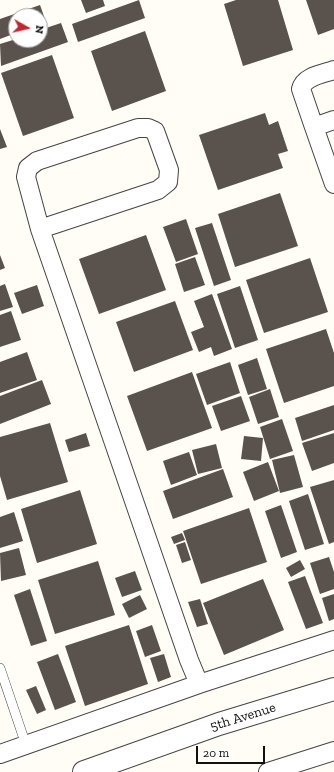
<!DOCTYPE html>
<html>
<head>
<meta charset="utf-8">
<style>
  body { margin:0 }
  #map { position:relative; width:334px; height:772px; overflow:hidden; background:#fffdf5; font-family:"Zilla Slab",serif }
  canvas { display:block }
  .north { position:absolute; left:8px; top:8px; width:40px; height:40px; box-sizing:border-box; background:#fff; border:1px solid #a0a0a0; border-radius:50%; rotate:98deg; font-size:11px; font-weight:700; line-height:16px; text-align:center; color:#111 }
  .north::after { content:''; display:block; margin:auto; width:14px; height:18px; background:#c4262e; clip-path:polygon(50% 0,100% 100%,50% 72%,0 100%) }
  .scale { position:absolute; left:196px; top:746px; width:69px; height:18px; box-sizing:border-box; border:2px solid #111; border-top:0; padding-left:5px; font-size:12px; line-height:14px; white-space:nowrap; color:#111; -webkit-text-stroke:3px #fff; paint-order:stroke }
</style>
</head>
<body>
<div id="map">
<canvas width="334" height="772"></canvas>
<div class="north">N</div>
<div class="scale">20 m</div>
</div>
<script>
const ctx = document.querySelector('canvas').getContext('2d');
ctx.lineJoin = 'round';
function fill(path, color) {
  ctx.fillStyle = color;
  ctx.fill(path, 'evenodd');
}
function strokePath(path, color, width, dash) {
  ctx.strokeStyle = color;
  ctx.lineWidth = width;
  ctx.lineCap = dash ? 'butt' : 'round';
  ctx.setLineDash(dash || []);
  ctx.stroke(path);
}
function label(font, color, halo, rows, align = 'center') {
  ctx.font = font + ' "Zilla Slab",serif';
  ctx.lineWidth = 4;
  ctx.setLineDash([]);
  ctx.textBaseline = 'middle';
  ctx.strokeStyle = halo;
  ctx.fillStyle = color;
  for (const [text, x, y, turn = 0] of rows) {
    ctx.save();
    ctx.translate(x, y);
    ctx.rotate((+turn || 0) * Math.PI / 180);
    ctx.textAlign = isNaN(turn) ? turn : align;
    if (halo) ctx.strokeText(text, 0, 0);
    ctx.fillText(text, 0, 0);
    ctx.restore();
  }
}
const building = new Path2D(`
  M81,0H103L105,6L86,13Z
  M139,0L145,18L78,42L72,24Z
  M236,0H278L293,50L243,66L224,4Z
  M306,0H334V29L318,35Z
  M40,5L46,22L40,24V16H16V33L0,39V19Z
  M61,23L68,42L1,66L0,44L16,39V40H40V30Z
  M145,31L166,91L112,111L91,51Z
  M52,55L74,118L23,136L1,73Z
  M265,113L269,125L278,121L288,151L278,154L283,168L218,190L199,135Z
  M0,129L7,147L0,149Z
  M280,193L298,246L235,267L218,214Z
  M186,219L198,254L176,262L163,227Z
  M212,223L231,280L214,286L195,228Z
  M146,235L166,290L99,314L79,259Z
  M0,255L5,268L0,270Z
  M195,257L205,285L184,292L175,264Z
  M310,258L328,312L264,333L246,280Z
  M5,284L13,307L0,311V286Z
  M37,285L44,306L22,314L14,293Z
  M240,286L258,340L235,348L217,294Z
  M212,294L232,349L214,356L211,347L199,352L191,332L204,327L194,301Z
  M175,301L193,350L134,372L116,322Z
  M11,311L21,340L0,347V315Z
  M326,329L334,353V386L284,403L266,349Z
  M27,352L37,380L0,393V362Z
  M257,358L267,389L248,395L238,365Z
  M230,362L240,393L207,405L196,374Z
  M192,372L212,428L147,451L127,396Z
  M42,380L51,404L0,424V396Z
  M270,389L279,417L258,424L249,397Z
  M241,396L250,421L221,431L212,406Z
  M334,405V430L302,441L295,418Z
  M282,419L293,451L270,459L260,427Z
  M50,423L68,482L7,500L0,476V437Z
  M86,433L90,446L69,452L65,440Z
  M334,433V463L312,471L302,443Z
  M244,436L263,438L261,461L241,459Z
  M216,444L222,468L198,474L192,450Z
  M189,452L197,475L171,485L163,461Z
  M294,455L303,487L280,493L272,460Z
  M268,462L279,491L254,501L243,472Z
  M223,469L233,497L173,519L163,491Z
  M334,480V542L329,544L310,487Z
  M80,490L97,544L37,563L21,509Z
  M308,494L324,544L305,550L289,501Z
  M281,505L297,552L281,558L265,511Z
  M249,508L267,562L201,584L183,531Z
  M14,512L23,541L0,548V517Z
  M182,533L185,540L174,544L171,537Z
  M185,542L191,560L182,563L176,545Z
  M19,548L26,575L1,581L0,553Z
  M329,557L334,572V589L320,594L310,563Z
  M300,560L305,569L291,577L286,568Z
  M98,561L115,615L55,634L38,580Z
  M135,571L142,590L122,597L115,578Z
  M305,576L323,623L306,629L288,582Z
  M263,579L284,630L224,655L203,603Z
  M30,589L47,641L31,646L14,595Z
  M334,594V619L329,621L322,598Z
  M140,595L147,609L129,618L122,604Z
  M200,599L208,624L197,627L188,602Z
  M129,625L148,684L85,706L65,646Z
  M152,625L161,651L145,657L136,631Z
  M58,654L76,702L55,710L37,662Z
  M164,654L171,677L158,682L150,658Z
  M36,686L46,710L37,714L26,690Z`);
const service = new Path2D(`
  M0,668L26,745`);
const minor = new Path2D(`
  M334,70C323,74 304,76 301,89L314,127L334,120
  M314,127L334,184
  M138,128H148L155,131L169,170L168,182L158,190L40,229L26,177L28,168L37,161Z
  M40,229L189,660L199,684
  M0,754L199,684L334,640
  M268,772L334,751`);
const tertiary = new Path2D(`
  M84,772L219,724L334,689`);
const streetNames = [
  ["5th Avenue",243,717,-17]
];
fill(building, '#5a524d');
strokePath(service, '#444', 10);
strokePath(minor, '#444', 20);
strokePath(tertiary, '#444', 24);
strokePath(service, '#fff', 9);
strokePath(minor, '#fff', 18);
strokePath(tertiary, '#fff', 22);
label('14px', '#111', '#fff', streetNames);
</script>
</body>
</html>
